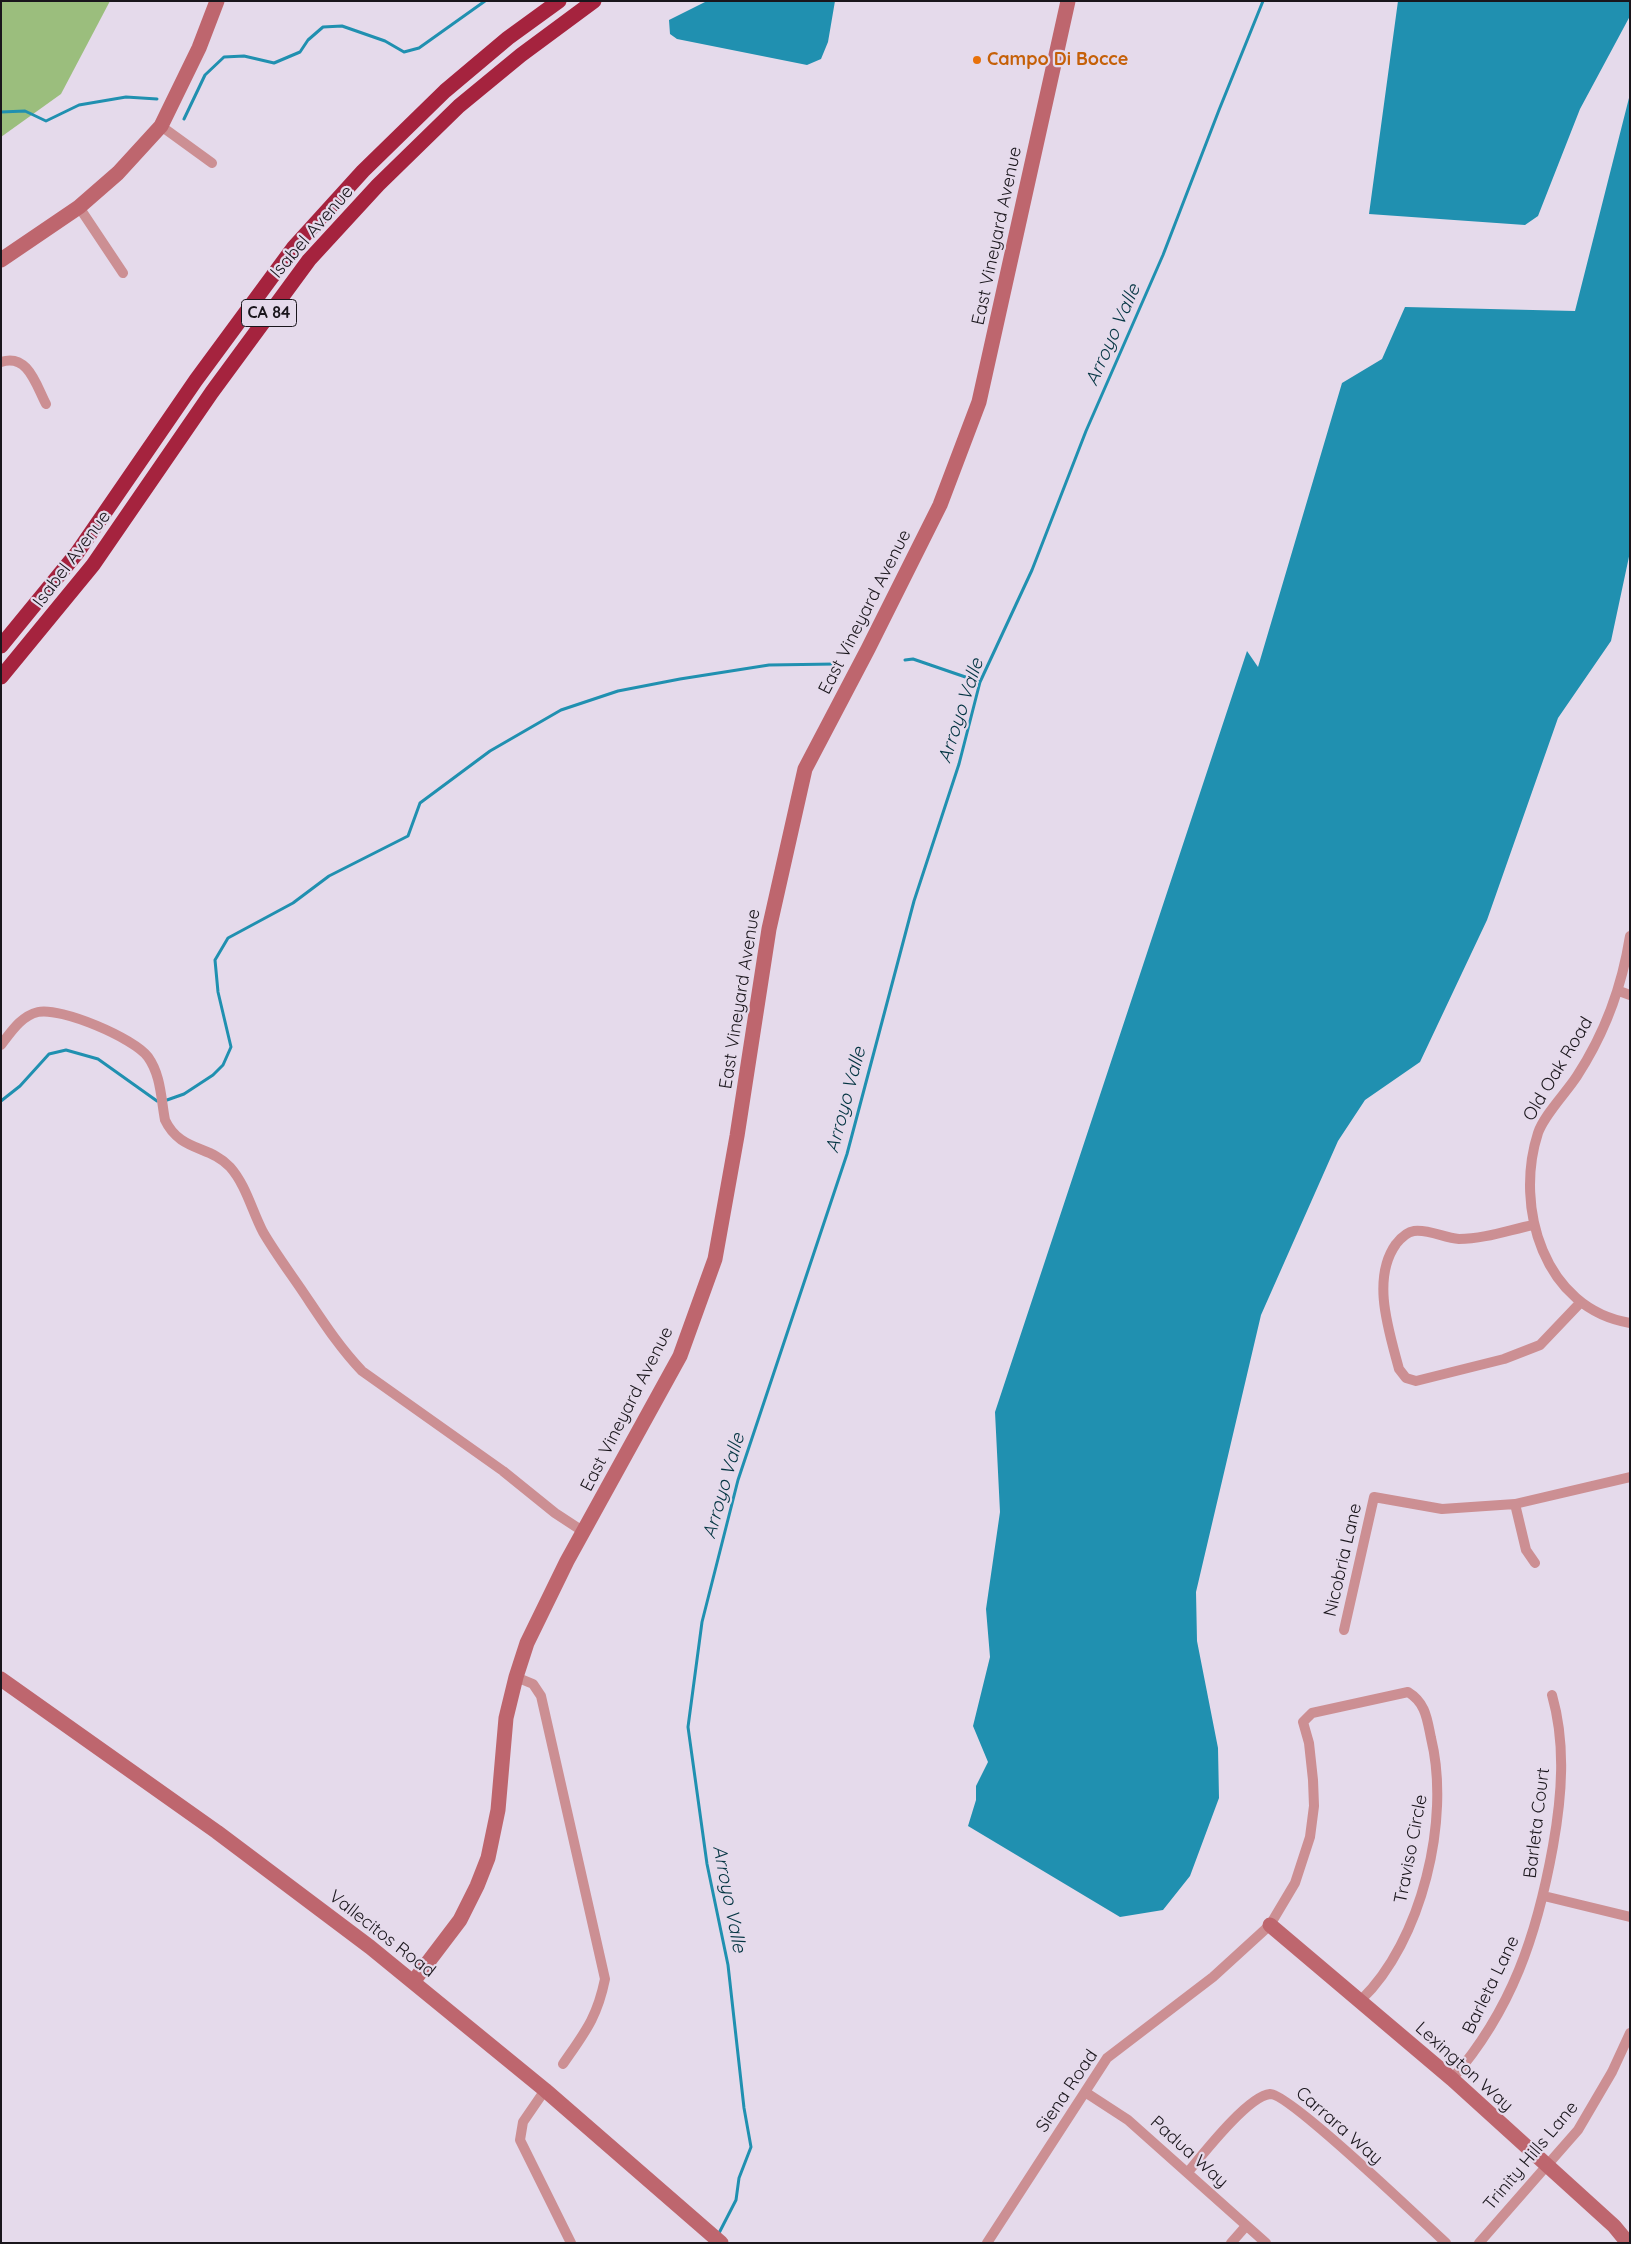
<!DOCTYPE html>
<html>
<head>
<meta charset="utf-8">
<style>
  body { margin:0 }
  #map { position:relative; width:1631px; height:2244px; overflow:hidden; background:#e5daeb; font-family:Quicksand,sans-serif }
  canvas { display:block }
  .frame { position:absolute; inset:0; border:2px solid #1a161c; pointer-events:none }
</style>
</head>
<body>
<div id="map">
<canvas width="1631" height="2244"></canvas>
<div class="frame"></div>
</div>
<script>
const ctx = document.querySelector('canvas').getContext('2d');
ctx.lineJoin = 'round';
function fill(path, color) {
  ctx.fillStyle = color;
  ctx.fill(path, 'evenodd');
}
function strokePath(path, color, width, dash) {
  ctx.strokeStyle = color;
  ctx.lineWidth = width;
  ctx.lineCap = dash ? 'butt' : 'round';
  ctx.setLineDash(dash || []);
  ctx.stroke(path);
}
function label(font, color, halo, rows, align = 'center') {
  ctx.font = font + ' Quicksand,sans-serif';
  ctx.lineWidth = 4.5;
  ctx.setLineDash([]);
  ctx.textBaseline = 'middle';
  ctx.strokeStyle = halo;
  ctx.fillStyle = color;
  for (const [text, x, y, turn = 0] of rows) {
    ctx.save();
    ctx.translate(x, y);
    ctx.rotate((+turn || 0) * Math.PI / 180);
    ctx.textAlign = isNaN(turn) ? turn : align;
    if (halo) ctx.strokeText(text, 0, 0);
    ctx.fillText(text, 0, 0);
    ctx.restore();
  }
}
const green = new Path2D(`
  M1,1H110L61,94L1,137Z`);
const water = new Path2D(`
  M707,1H835L828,42L821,59L807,65L677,39L670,34L669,20Z
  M1398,1H1630V16L1580,109L1538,216L1525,225L1369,214Z
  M1630,94V552L1611,641L1558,718L1487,920L1420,1062L1365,1100L1338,1141L1261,1315L1196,1592L1197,1641L1218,1748L1219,1798L1190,1876L1163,1910L1120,1917L968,1826L976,1800V1786L988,1762L973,1726L990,1657L986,1609L1000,1512L995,1412L1247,651L1258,667L1342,383L1382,359L1405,307L1575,311Z`);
const stream = new Path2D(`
  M1,112L25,111L46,121L79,105L126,97L157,99
  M184,119L205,75L224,57L244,56L274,63L300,52L308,40L323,27L342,26L385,41L404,52L419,48L485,1
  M905,660L913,659L980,682
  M167,1100L184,1094L213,1075L223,1065L231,1047L218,992L215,960L228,938L293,903L329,876L408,836L420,803L490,751L561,710L618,691L680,679L769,665L835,664
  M1,1101L20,1086L49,1054L66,1050L98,1059L157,1101
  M718,2235L736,2200L739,2178L751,2147L744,2108L728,1965L707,1864L688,1727L702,1622L738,1480L847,1154L914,901L959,764L980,682L1032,570L1086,431L1163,255L1219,110L1263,1`);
const street = new Path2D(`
  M161,126L212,163
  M79,207L123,273
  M1,362C28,353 36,385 46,404
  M1630,936C1622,987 1605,1033 1577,1076C1566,1093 1544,1115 1538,1133C1514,1207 1544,1309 1630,1323
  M1619,991L1630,995
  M1,1045C11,1032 21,1016 38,1012C61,1007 134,1038 148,1057C161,1075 161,1099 165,1120C180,1152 210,1145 230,1167C246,1185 252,1211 263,1232C274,1251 288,1270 301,1289C320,1317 338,1346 362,1371L503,1471L555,1513L584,1532
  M1533,1225C1509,1230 1484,1239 1459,1239C1444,1238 1429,1229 1414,1231C1407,1232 1400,1239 1396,1244C1371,1279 1389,1331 1399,1369L1406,1378L1416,1381L1504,1359L1540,1345L1580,1303
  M1515,1504L1526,1550L1535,1563
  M1344,1630L1374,1497L1442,1509L1515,1504L1630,1477
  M516,1677L533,1684L541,1696L605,1979C597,2018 585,2032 563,2064
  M1544,1896L1630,1917
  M1452,2079C1512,2010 1537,1935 1553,1846C1562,1796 1566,1744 1552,1695
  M545,2090L523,2122L520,2140L571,2243
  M1085,2092L1128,2120L1266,2243
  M1188,2172C1203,2154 1248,2096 1270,2094C1289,2093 1423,2222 1446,2243
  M987,2243L1107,2058L1213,1977L1270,1925L1295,1883L1310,1837L1314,1806L1313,1780L1309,1743L1303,1722L1312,1713L1408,1692C1426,1703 1427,1719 1431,1738C1451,1819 1422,1941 1361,2000
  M1231,2243L1246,2226
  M1479,2243L1578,2130L1612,2072L1630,2033`);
const secondary = new Path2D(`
  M1,260L79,207L118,173L161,126L199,48L217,1
  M1,1679L217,1832L370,1947L545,2090L721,2243
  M1270,1925L1452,2079L1614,2226L1628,2243
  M413,1982L460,1920L477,1886L488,1858L498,1810L506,1718L516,1677L527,1643L567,1561L680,1356L715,1259L737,1136L769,929L805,769L868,649L940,505L979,402L1068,1`);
const highway = new Path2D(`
  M1,646L77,553L196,380L294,247L363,171L445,91L508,38L559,1
  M1,677L93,565L212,392L309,260L378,185L459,106L521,55L594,1`);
const markers = [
  [977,60,5,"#e8710a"]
];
const shields = [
  [269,313,55]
];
const shieldNames = [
  ["CA 84",269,313]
];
const foodNames = [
  ["Campo Di Bocce",987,60]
];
const streetNames = [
  ["Isabel Avenue",312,232,-49],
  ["East Vineyard Avenue",997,236,-78],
  ["Isabel Avenue",72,559,-53],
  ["East Vineyard Avenue",865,612,-63],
  ["East Vineyard Avenue",740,999,-81],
  ["Old Oak Road",1558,1069,-59],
  ["East Vineyard Avenue",627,1409,-63],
  ["Nicobria Lane",1343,1560,-77],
  ["Barleta Court",1537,1823,-83],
  ["Traviso Circle",1411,1849,-79],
  ["Vallecitos Road",382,1934,38],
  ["Barleta Lane",1491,1985,-64],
  ["Lexington Way",1464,2067,42],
  ["Siena Road",1067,2091,-56],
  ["Carrara Way",1339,2126,41],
  ["Padua Way",1189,2152,42],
  ["Trinity Hills Lane",1531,2156,-50]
];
const waterNames = [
  ["Arroyo Valle",1113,335,-66],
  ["Arroyo Valle",961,711,-72],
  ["Arroyo Valle",846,1100,-75],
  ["Arroyo Valle",724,1486,-74],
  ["Arroyo Valle",729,1899,79]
];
fill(green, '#9bbe7d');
fill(water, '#2090b0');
strokePath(stream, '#2090b0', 3);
strokePath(street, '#cc8f93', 10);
strokePath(secondary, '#be666e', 15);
strokePath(highway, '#a5233e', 15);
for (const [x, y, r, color] of markers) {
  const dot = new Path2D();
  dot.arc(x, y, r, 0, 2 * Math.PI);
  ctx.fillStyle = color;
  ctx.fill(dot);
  strokePath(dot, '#e5daeb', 2);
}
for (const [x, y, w] of shields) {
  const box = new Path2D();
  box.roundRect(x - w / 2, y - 13.5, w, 27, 4);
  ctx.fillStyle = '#e5daeb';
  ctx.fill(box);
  strokePath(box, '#1a161c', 1);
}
label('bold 16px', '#1a161c', null, shieldNames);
label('bold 18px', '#c56008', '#e5daeb', foodNames, 'left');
label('18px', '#1a161c', '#e5daeb', streetNames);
label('italic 19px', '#033442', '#e5daeb', waterNames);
</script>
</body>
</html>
